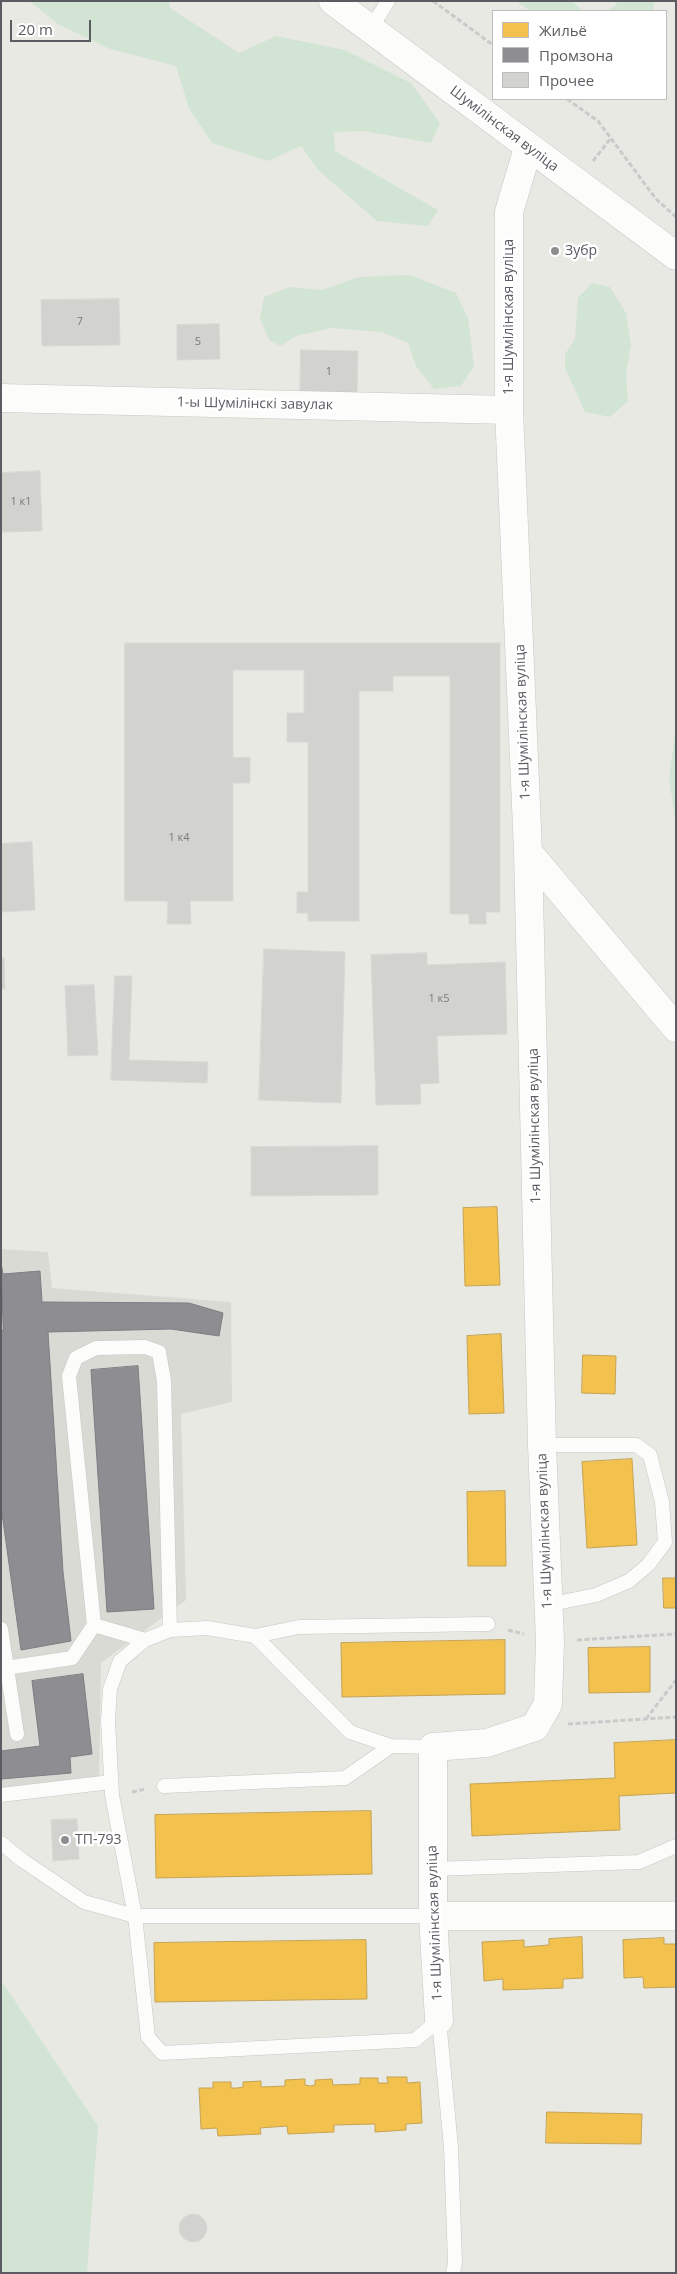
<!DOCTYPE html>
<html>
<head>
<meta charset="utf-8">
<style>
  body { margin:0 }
  #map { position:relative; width:677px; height:2274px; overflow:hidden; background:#e9e9e4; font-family:"Open Sans",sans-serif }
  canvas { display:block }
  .frame { position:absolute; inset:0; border:2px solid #5a5c61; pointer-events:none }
  .legend { position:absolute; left:492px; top:10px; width:175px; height:90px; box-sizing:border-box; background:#fff; border:1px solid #bdbec0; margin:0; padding:6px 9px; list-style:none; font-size:15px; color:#5a5c61 }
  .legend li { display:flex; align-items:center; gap:10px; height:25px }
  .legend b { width:25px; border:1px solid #bdbec0 }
  .scale { position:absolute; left:10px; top:20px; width:81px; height:22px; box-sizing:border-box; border:2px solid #5a5c61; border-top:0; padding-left:6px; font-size:15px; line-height:18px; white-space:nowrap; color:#5a5c61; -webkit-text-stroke:4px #fff; paint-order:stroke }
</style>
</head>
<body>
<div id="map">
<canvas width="677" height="2274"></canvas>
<div class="frame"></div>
<ul class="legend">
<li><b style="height:14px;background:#f2c14e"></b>Жильё</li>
<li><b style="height:14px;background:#8d8d92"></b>Промзона</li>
<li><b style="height:14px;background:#d2d2cf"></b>Прочее</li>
</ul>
<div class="scale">20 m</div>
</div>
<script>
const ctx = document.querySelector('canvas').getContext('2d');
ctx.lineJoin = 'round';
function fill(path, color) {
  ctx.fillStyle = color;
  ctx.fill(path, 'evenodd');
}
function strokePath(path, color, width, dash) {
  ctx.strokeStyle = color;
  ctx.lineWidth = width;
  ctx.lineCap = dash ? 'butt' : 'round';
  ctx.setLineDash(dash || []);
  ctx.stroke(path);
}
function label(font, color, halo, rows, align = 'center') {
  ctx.font = font + ' "Open Sans",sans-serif';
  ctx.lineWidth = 5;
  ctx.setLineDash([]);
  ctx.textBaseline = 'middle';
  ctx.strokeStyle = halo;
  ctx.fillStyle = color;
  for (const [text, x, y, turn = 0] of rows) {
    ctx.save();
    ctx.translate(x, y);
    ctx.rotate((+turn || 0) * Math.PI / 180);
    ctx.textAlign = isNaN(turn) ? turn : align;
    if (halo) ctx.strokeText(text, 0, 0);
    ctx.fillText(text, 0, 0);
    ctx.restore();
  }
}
const industrial = new Path2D(`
  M1,1249L48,1252L52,1288L231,1302L232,1402L181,1414L186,1600L101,1663L99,1779L1,1788Z`);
const green = new Path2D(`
  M29,1H170L169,7L239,53L276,36L345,50L411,83L440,123L431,143L364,131L334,132L335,151L438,210L428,226L377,221L318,170L301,146L268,161L212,143L189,108L176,66L110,49L58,24Z
  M519,1H572L583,11H531L519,4Z
  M617,1H654L653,11H607L616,5Z
  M410,275L456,293L468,318L474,366L461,386L434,389L416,366L408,343L382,332L331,328L296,336L280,346L269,340L260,319L264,297L290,287L322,290L359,277Z
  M592,283L610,287L626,313L631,345L626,374L628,401L610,417L585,412L565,368V354L575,339L578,298Z
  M676,726V824L669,779Z
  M1,1980L98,2126L87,2273H1Z`);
const homes = new Path2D(`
  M497,1207L500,1285L465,1286L463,1208Z
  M501,1334L504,1413L469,1414L467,1336Z
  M583,1355L616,1356L615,1394L582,1393Z
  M632,1459L637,1545L587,1548L582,1462Z
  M505,1491L506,1566H468L467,1492Z
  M663,1578H676V1608H664Z
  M505,1640V1694L342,1697L341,1643Z
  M650,1647V1692L589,1693L588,1648Z
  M676,1740V1793L619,1796L620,1830L472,1836L470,1784L615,1778L614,1743Z
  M371,1811L372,1874L156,1878L155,1815Z
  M582,1937L583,1978L563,1979V1988L503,1990V1979L484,1981L482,1942L524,1940V1947L549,1945V1939Z
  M664,1938V1944H676V1987L644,1988L643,1977L624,1978L623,1940Z
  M366,1940L367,1999L155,2002L154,1943Z
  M387,2077H407V2083L420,2082L422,2123L406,2124V2130L375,2132V2124L334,2125V2132L288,2134L287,2126L260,2128L261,2134L218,2136L217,2128L201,2129L199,2088H213V2082H231V2088H237L243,2087V2082L261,2081V2087L285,2086V2080L305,2079V2085L310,2086L315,2085V2080L332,2079L333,2085L360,2084V2078H378V2083H388Z
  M547,2112L642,2114L641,2144L546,2143Z`);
const industry = new Path2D(`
  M1,1263L3,1274L40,1271L42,1302L189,1303L223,1313L219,1336L171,1329L48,1332L63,1572L71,1641L21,1650L1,1506V1330H3Z
  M138,1366L154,1609L107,1612L91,1370Z
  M83,1674L92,1754L70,1757L71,1773L1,1779V1751L40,1746L32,1681Z`);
const building = new Path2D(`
  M119,299L120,345L42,346L41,300Z
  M219,324L220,359L177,360V325Z
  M301,350L358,351L357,394L300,393Z
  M40,471L42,531L1,532V473Z
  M125,643H500V912H486V924H469V914H450V676H393V691H359V921H308V913H297V892H308V742H287V713H304V670H233V758L250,757V783H233V901H190L191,924H167L168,901H125Z
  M32,842L35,910L1,912V844Z
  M264,949L345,952L341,1103L259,1100Z
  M427,953V965L505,962L507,1034L437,1036L439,1083L420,1084L421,1104L376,1105L371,955Z
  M1,958H4L5,989H1Z
  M115,976H132L129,1060L208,1062L207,1083L111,1080Z
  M94,985L98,1055L68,1056L65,986Z
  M378,1146V1195L251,1196V1147Z
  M77,1819L79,1859L53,1861L51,1820Z
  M179 2228a14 14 0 1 1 28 0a14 14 0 1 1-28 0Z`);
const path = new Path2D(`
  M433,1L493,45
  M567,99L598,121L656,199L676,217
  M593,161L611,138
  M508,1630L524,1634
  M577,1640L676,1634
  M646,1719L676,1680
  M568,1724L676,1717
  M132,1792L146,1789`);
const service = new Path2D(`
  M371,28L388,1
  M542,1445H636L650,1455L662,1502L665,1542L648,1565L629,1581L596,1595L547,1605
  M1,1629L17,1734
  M255,1636L299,1627L488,1624
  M145,1640L94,1625L69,1376L76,1358L96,1348L145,1347L159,1352L164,1381L170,1630
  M6,1668L72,1658L94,1625
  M433,1747L391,1746L350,1732L255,1636L207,1628L170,1630L145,1640L120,1661L110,1689L108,1721L112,1795L135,1916L148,2037L162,2053L415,2040L439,2020
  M164,1786L345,1778L391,1746
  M1,1795L111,1782
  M1,1843L22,1860L84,1902L135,1916H433
  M433,1869L639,1862L676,1846
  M439,2020L451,2147L455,2263L453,2273`);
const minor = new Path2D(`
  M1,398L509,410
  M528,852L676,1028
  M433,1916H676
  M439,2020L433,1916V1747L487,1743L535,1727L548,1704L550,1641L542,1445L528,852L509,410V212L528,148`);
const secondary = new Path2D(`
  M333,1L676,256`);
const markers = [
  [555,251,5,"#8c8d8f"],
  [65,1840,5,"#8c8d8f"]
];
const numberNames = [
  ["7",80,322],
  ["5",198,342],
  ["1",329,372],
  ["1 к1",21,502],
  ["1 к4",179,838],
  ["1 к5",439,999]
];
const streetNames = [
  ["Шумілінская вуліца",504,129,37],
  ["1-я Шумілінская вуліца",509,317,-90],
  ["1-ы Шумілінскі завулак",255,404,1],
  ["1-я Шумілінская вуліца",523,722,-92],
  ["1-я Шумілінская вуліца",535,1126,-91],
  ["1-я Шумілінская вуліца",545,1531,-92],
  ["1-я Шумілінская вуліца",435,1923,-92]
];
const poiNames = [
  ["Зубр",565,251],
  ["ТП-793",75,1840]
];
fill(industrial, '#dadad5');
fill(green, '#d2e4d4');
fill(homes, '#f2c14e');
strokePath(homes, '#c4a354', 1);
fill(industry, '#8d8d92');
strokePath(industry, '#7e7e83', 1);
fill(building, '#d2d2cf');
strokePath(building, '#d8d8d4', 1);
strokePath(service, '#c6c6c4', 15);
strokePath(minor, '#c6c6c4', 29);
strokePath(secondary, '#c7c7c7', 29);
strokePath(path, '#c7cbc9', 3, [5, 2.5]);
strokePath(service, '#fcfcfb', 14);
strokePath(minor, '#fcfcfb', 28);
strokePath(secondary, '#fcfcfb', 28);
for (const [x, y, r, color] of markers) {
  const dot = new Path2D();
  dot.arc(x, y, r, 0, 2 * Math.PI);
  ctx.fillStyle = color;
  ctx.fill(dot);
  strokePath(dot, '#fff', 2);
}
label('11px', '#787a7d', null, numberNames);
label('14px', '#5a5c61', '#fff', streetNames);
label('14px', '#5a5c61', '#fff', poiNames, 'left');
</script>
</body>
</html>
